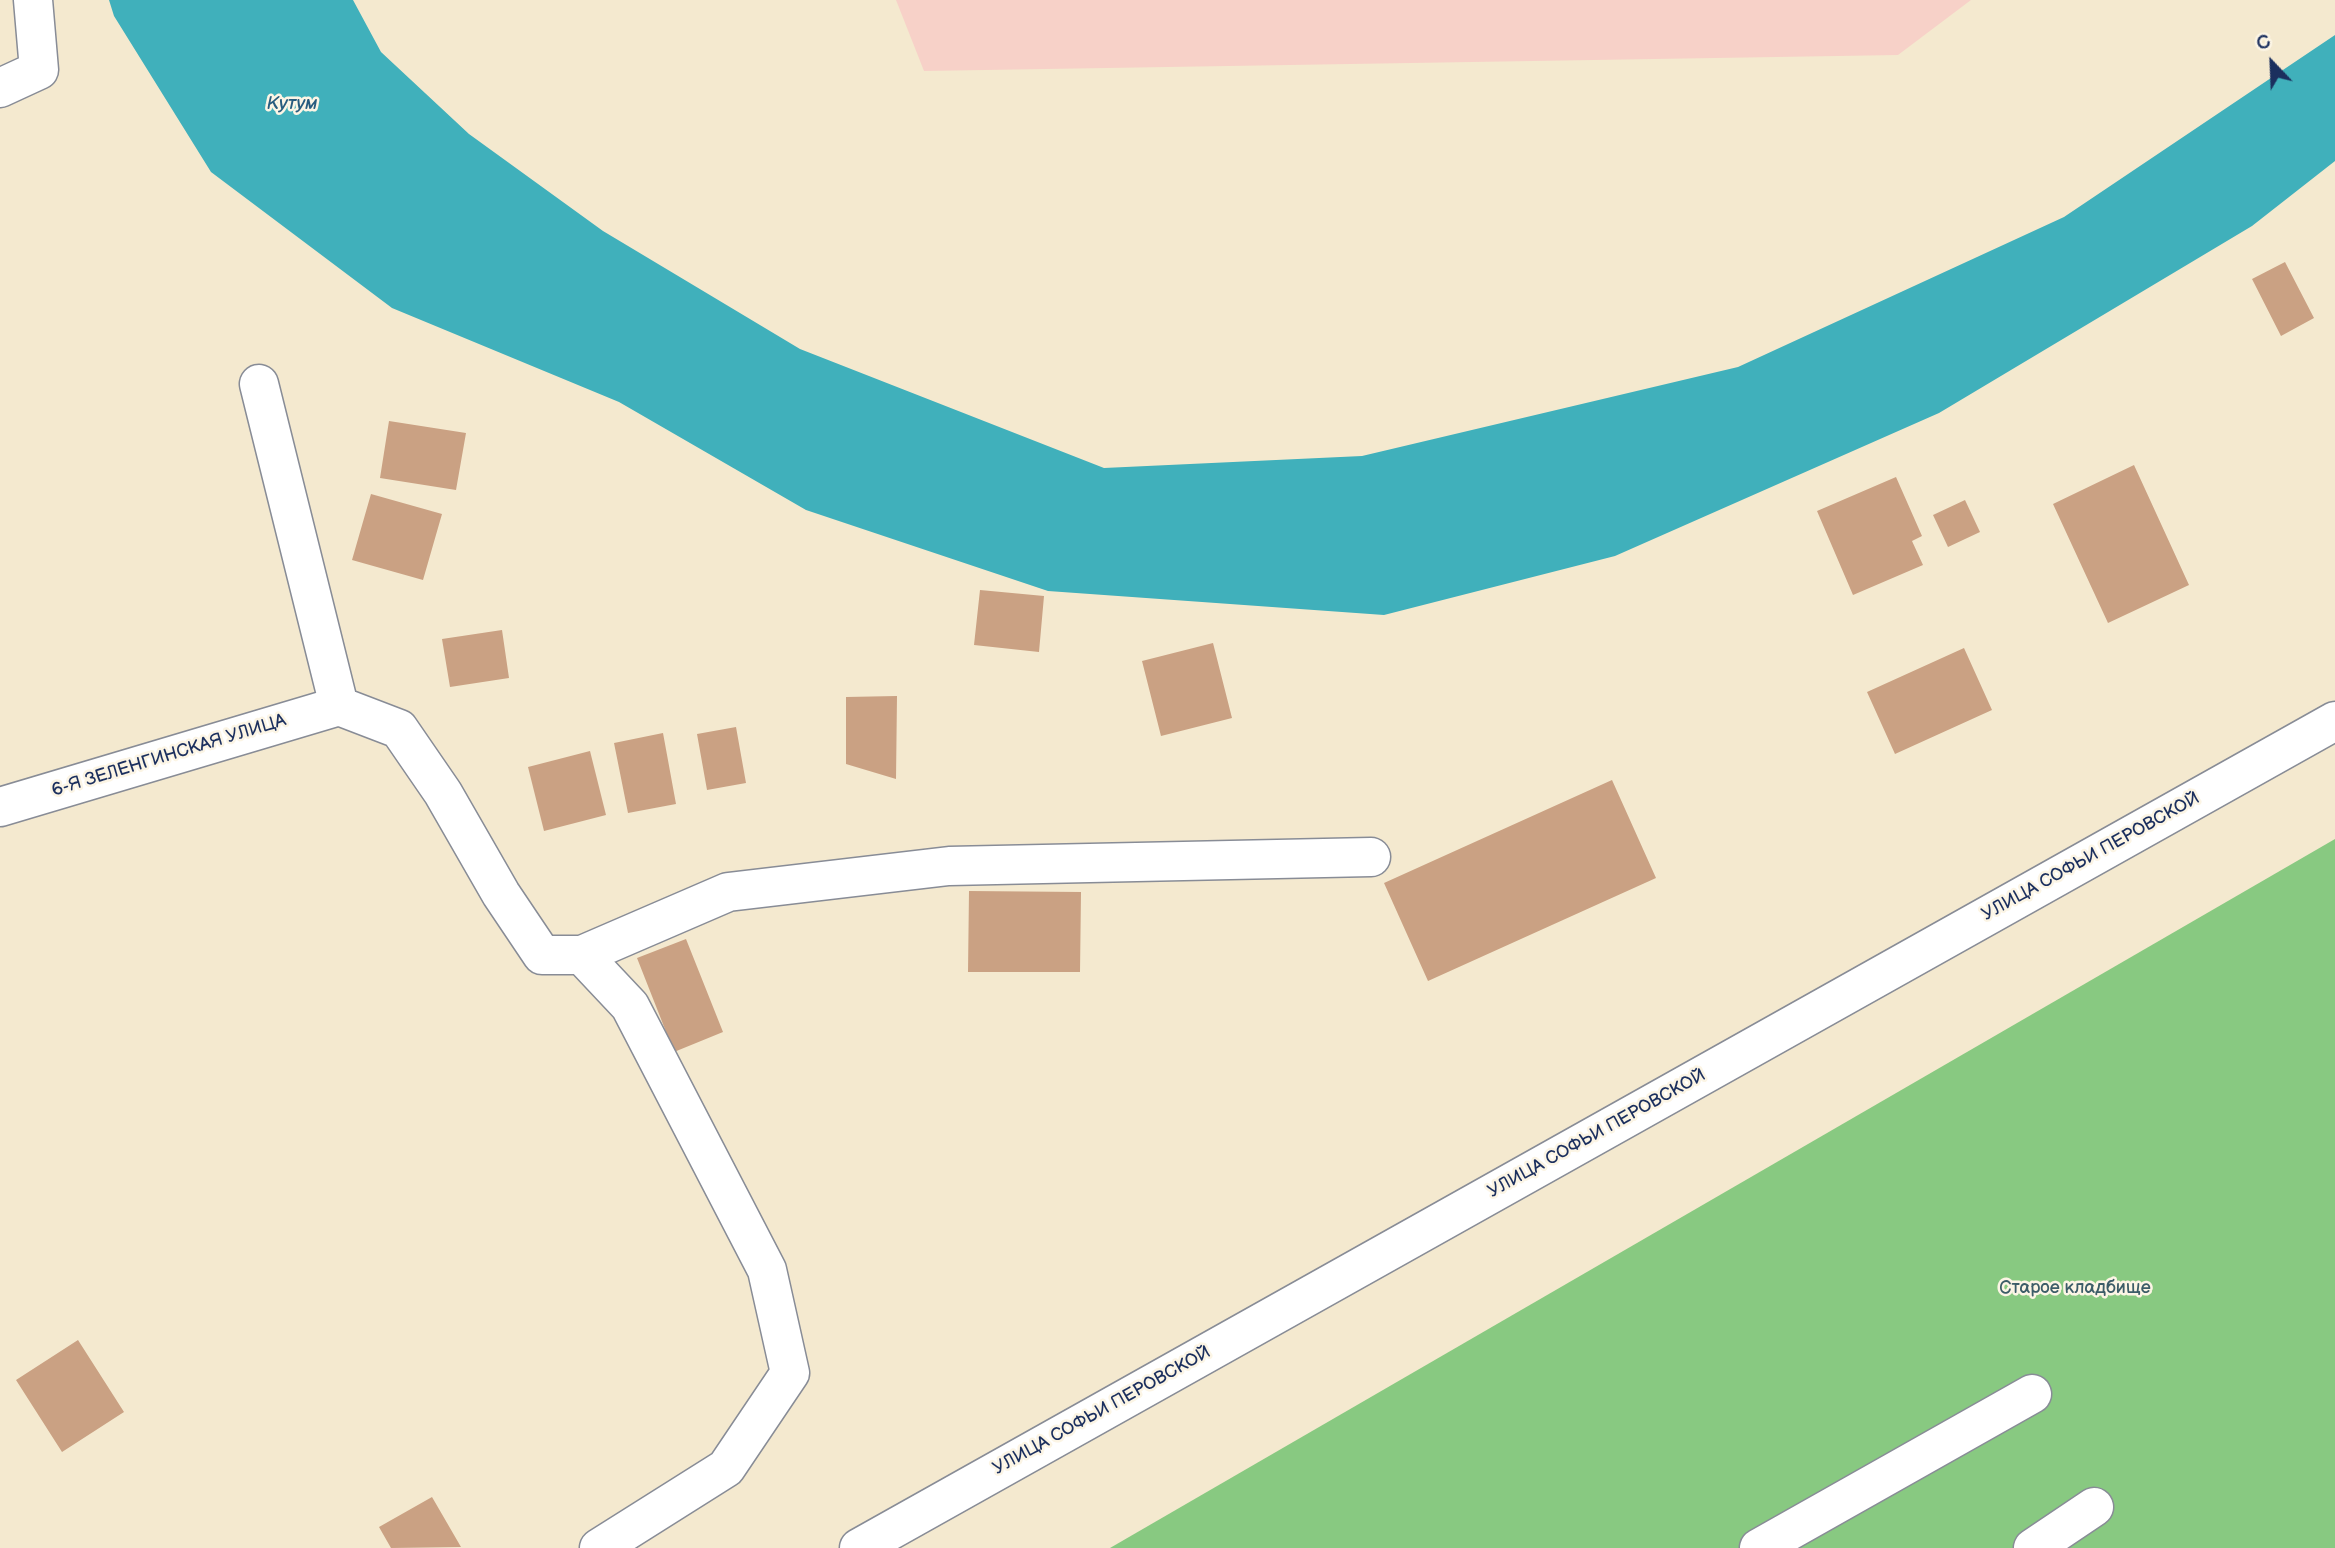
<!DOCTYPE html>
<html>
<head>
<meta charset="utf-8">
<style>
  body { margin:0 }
  #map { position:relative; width:2335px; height:1548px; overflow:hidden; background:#f4e9cf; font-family:"Balsamiq Sans",sans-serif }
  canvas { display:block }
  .north { position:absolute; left:2237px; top:28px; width:70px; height:70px; -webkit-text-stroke:5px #fcf5e5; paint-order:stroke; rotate:337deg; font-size:19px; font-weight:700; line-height:28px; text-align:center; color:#1b2f5e }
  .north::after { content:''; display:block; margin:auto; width:24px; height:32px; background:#1b2f5e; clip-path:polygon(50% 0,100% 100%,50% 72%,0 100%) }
</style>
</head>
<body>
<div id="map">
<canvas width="2335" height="1548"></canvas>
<div class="north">С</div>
</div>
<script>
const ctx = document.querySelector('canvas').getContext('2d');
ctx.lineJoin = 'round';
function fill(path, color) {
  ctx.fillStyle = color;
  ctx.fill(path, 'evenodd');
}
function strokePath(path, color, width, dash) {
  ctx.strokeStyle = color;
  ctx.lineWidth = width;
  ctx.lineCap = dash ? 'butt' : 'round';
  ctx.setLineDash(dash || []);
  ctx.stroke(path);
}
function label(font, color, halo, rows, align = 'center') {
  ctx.font = font + ' "Balsamiq Sans",sans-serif';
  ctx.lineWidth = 5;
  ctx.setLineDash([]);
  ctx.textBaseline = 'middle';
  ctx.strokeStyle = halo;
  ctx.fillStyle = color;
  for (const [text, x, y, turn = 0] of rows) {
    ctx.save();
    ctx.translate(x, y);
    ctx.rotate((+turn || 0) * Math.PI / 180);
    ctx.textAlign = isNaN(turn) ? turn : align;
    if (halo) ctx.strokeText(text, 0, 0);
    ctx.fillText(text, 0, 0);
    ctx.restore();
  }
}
const built = new Path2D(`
  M896,0H1971L1898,55L924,71Z`);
const green = new Path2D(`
  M2335,839V1548H1110Z`);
const water = new Path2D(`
  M109,0H353L381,52L469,134L603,231L800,349L1104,468L1362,456L1738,367L2064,217L2335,35V161L2252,226L1939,413L1615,556L1384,615L1048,591L806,510L619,402L392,308L211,172L114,16Z`);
const building = new Path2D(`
  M2285,262L2314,318L2281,336L2252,279Z
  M389,421L466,433L456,490L380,478Z
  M2134,465L2189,585L2108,623L2053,504Z
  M1896,477L1922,536L1912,541L1923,565L1853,595L1817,511Z
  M371,494L442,514L423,580L352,560Z
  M1965,500L1980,532L1948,547L1933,515Z
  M980,590L1044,596L1039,652L974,645Z
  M502,630L509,678L450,687L442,639Z
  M1213,643L1232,718L1161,736L1142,661Z
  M1964,648L1992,710L1895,754L1867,692Z
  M897,696L896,779L846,764V697Z
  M736,727L746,783L707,790L697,734Z
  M663,733L676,804L628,813L614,743Z
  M590,751L606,815L544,831L528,767Z
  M1612,780L1656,878L1428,981L1384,883Z
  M969,891L1081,892L1080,972H968Z
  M686,939L723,1032L674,1052L637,958Z
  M78,1340L124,1412L62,1452L16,1380Z
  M432,1497L461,1547L391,1548L379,1527Z`);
const minor = new Path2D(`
  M0,88L39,70L33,0
  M259,384L339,706L399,729L443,793L501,894L542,955H582L630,1006L767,1270L790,1373L726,1468L599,1548
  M0,807L339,706
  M582,955L728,892L949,866L1371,857
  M1759,1548L2032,1394
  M2033,1548L2094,1507`);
const major = new Path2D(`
  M859,1548L2335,721`);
const streetNames = [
  ["6-Я ЗЕЛЕНГИНСКАЯ УЛИЦА",169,756,-17],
  ["УЛИЦА СОФЬИ ПЕРОВСКОЙ",2091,857,-29],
  ["УЛИЦА СОФЬИ ПЕРОВСКОЙ",1597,1134,-29],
  ["УЛИЦА СОФЬИ ПЕРОВСКОЙ",1102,1411,-29]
];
const parkNames = [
  ["Старое кладбище",2075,1288]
];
const waterNames = [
  ["Кутум",292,104]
];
fill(built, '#f7d1c8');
fill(green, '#88c981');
fill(water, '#40b0bb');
fill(building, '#caa183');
strokePath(minor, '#888c96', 41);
strokePath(major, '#888c96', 41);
strokePath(minor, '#fff', 38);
strokePath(major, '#fff', 38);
label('18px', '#1b2f5e', '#fcf5e5', streetNames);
label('18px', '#3c5d68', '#fcf5e5', parkNames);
label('italic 19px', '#285c7f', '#fcf5e5', waterNames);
</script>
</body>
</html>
